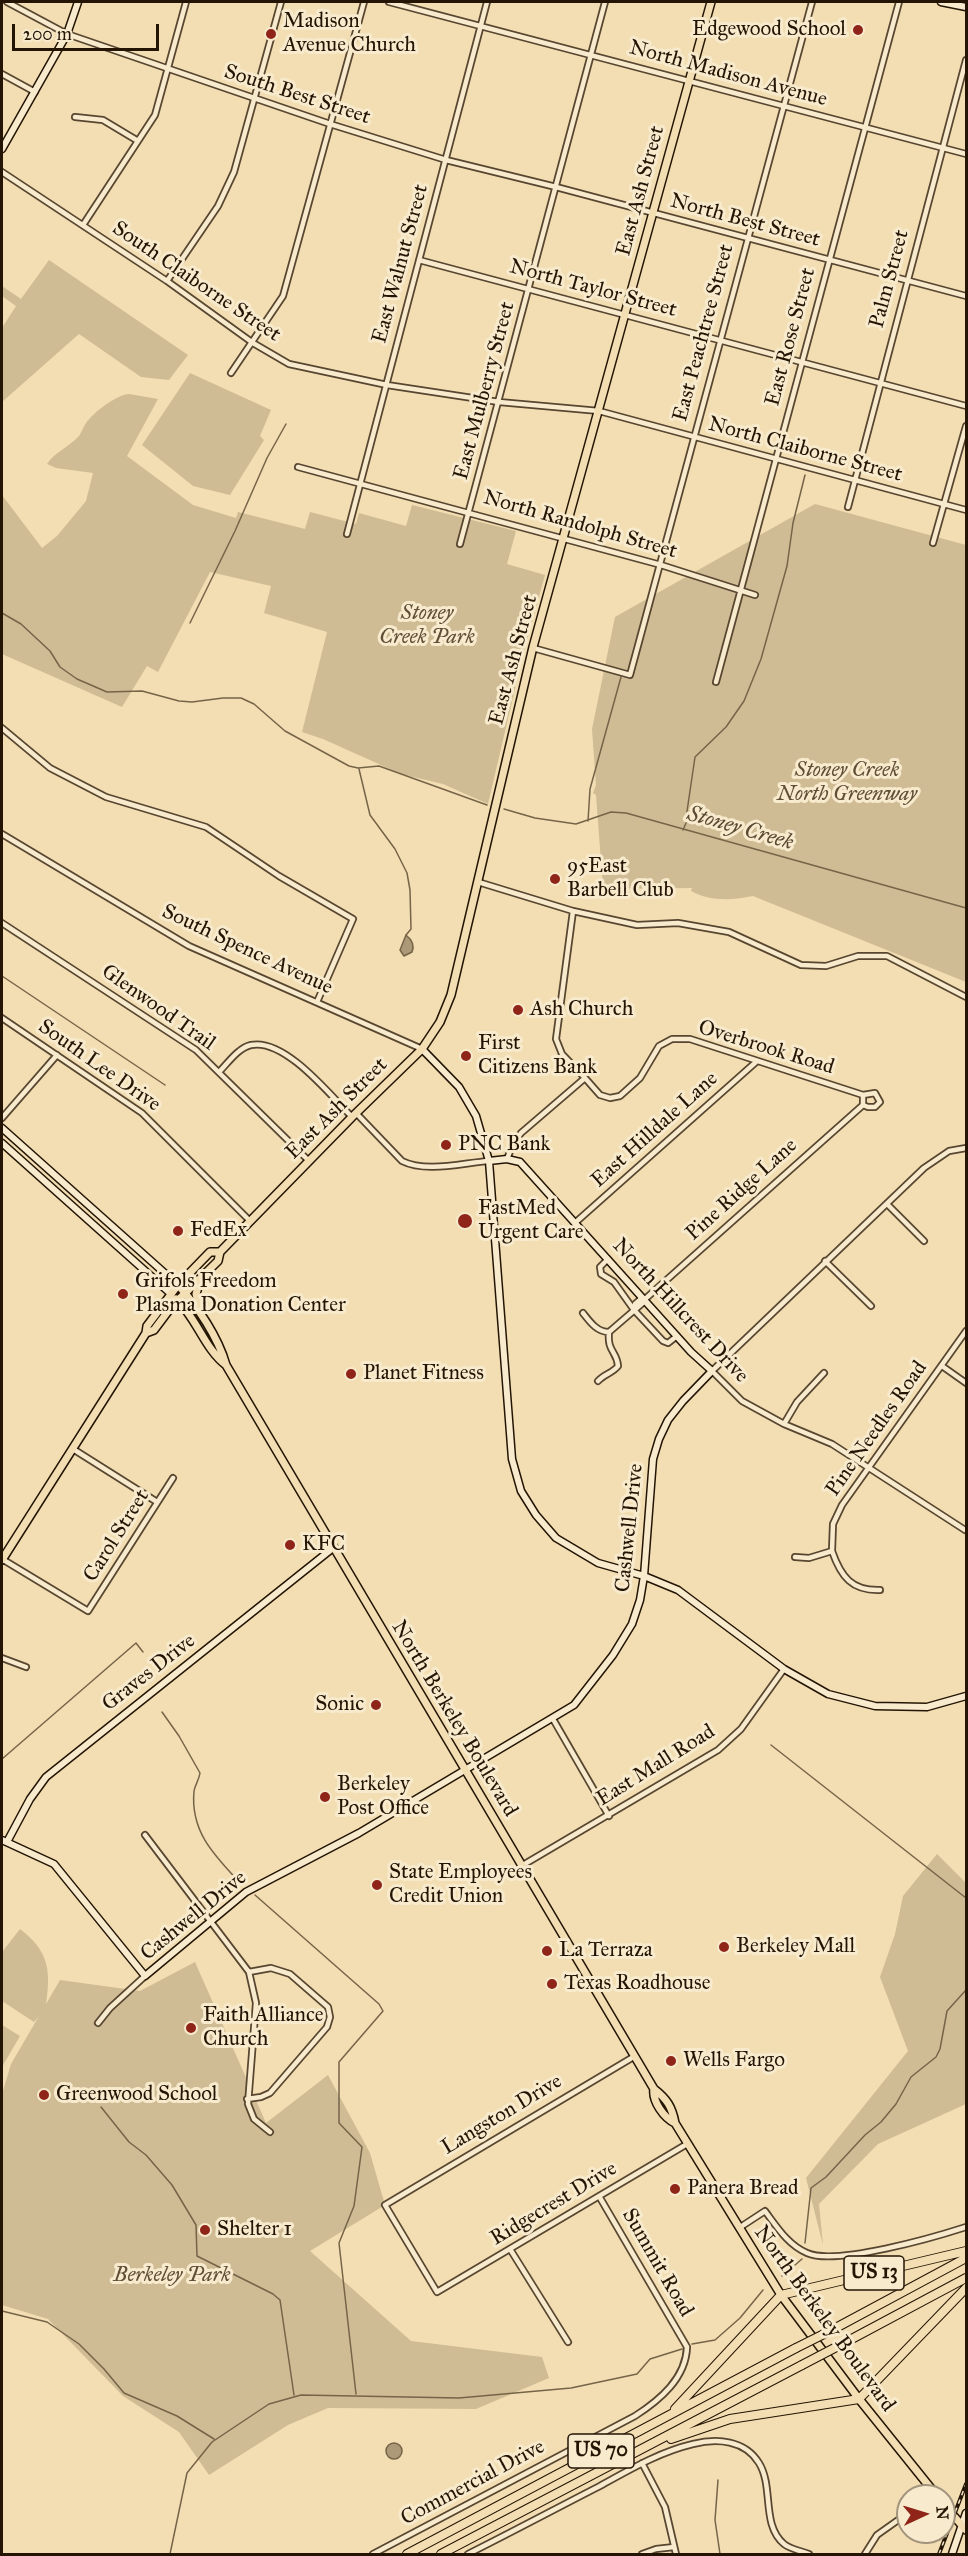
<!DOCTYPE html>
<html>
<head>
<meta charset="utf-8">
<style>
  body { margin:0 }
  #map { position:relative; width:968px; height:2556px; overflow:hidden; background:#f2deb2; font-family:"IM FELL Great Primer",serif }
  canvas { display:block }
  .frame { position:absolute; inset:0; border:3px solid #241404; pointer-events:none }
  .north { position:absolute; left:896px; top:2484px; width:60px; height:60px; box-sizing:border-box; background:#f7eacd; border:2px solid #a3947d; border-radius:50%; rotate:86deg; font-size:16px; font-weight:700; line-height:24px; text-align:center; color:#241404 }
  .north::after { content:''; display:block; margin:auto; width:21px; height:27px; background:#8f2418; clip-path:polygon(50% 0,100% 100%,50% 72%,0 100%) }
  .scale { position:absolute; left:12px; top:24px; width:147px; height:27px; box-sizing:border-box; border:3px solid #241404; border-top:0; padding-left:8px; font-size:18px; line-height:21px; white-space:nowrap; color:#241404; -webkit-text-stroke:4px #f7eacd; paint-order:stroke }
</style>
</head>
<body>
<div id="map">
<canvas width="968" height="2556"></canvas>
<div class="frame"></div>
<div class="north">N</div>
<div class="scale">200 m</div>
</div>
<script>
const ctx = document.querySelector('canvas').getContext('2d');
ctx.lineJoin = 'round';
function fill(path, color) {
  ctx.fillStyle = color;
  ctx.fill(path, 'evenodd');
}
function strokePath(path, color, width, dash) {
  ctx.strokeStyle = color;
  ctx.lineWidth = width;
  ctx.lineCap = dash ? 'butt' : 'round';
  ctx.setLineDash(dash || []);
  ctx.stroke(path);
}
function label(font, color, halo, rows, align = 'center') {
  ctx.font = font + ' "IM FELL Great Primer",serif';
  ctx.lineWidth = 6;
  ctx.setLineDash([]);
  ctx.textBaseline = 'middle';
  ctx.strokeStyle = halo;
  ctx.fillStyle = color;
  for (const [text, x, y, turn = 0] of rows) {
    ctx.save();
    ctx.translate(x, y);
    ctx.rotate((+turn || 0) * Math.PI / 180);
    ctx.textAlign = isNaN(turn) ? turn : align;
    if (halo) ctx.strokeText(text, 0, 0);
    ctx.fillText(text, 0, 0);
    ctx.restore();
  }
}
const green = new Path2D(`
  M49,260L188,355L169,380L141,377L79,334L2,402V328L16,306L2,296V286L21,299Z
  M190,373L271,410L260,436L264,440L230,495L193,486L142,445Z
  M129,394L158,399L127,456L193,505L236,518L238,512L305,529L310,512L356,524L359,513L406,526L412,505L516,531L507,564L545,575L523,655L488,804L443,784L401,774L323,739L302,732L327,632L264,613L271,586L210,572L158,672L147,666L122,707L2,654V495L42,548L57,536L86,501L93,473L56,468L47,464C55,452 69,447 79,436C82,432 83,427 86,423C94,412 116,395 129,394Z
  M815,504L966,545V982L753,896C733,900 710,902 691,891L692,888L603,889L596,795L593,793L596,785L592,729L615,617Z
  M937,1854L966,1883V2104L878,2144L819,2204L823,2245L806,2178L908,2051L880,1977L895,1934L903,1896Z
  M20,1929C49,1951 51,1971 46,2004L60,1980L140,1991L195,1962L266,2123L328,2075L370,2153L385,2205L310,2251L411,2341L542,2357L549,2378L476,2409L328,2408L288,2425L209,2475L179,2432L123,2396L48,2319L2,2305V2094L11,2064L39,2016L34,2022L2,2001V1952Z
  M2,2025L20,2036L2,2067Z`);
const water = new Path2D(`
  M406,935C411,939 415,945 412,952L404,956L400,950Z
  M386 2451a8 8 0 1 1 16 0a8 8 0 1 1-16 0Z`);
const stream = new Path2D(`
  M2,613L21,624L50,651L60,667L77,679L107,692L142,691L179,701L192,702L223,698H241L254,704L285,731L349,766L358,768L379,766L487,805
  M190,623L235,531L267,458L286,424
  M359,769L370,815L395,849L407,873L410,890L411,929L406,935
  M504,809L535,818L576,824L611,812L626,813L966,908
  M686,818L695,757L726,727L744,701L761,659L787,566L793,523L805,475
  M588,821L590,789L621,677
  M683,830L686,823
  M2,976L165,1085
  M162,1712L179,1736L200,1773C199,1780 195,1785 194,1791C190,1833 216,1857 242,1885
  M771,1745L966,1898
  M2,1759L136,1643L143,1652
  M255,1895L379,2004L383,2011L339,2062V2123L362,2147L354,2206L339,2243L356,2394
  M101,2107L129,2142L146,2155L172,2185L196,2225L197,2256L273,2294L280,2300L294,2395
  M805,2243L811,2188L826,2177L865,2135L881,2122L896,2104L911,2077L936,2057L940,2049L947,2011L966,1990
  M782,2276L802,2259
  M2,2311L47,2322L79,2344L104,2369L124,2393L177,2416L214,2439
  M692,2344L715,2340L740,2318L763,2290
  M718,2480L715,2520L720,2554
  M170,2554L187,2473L212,2442L269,2404L301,2395L459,2398L571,2388L637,2374L650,2359L682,2349`);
const street = new Path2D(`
  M7,2L67,34L330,124L446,160L556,187L966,296
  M389,2L966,154
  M2,74L35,92
  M75,117L103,120L138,141
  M2,172L167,281L253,343L289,364L387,385L499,402L599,411L966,510
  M83,225L155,115L186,2
  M419,260L966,406
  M167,281L218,206L234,172L281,2
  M231,373L283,296L364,2
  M298,467L661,565L755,595
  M848,507L966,60
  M347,534L487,2
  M933,543L966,426
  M460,544L605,2
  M533,648L630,675L812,2
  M716,682L899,2
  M2,728L50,768L106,797L206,827L279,876L353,919L317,1002
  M2,834L189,946L422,1049
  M478,882L573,911L637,925L678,923L729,932L801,965L826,966L858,956H887L966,997
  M2,923L196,1050L309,1161
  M2,1018L142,1113L250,1221
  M219,1072C228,1063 238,1048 251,1045C285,1038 330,1095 352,1117
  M585,1078L600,1095L610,1098L620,1096L640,1078L659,1046L672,1039H690L863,1095V1105L868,1107H875L880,1102L875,1093L863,1095
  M356,1113L402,1161C426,1173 462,1163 489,1161
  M2,1118L57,1055
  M507,1159L513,1144L521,1133L585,1078L562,1054L556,1039L573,911
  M887,1204L924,1241
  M576,1222L756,1062
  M608,1259L600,1267L601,1274L614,1282L634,1310L663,1341L668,1343L677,1336
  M825,1261L871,1306
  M644,1300L863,1105
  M634,1310L635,1304L642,1298
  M583,1313C590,1322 597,1332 609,1332L645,1301
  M942,1366L966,1383
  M598,1381C604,1374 613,1373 618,1366C617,1351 607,1352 609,1332
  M784,1424L797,1402L824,1373
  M73,1449L157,1502
  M965,1530L832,1444L784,1424L742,1401L712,1371L924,1168L949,1151L966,1148
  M832,1551L833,1524L842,1505L966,1331
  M795,1557L809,1558L832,1551C841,1577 852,1591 880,1590
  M2,1559L88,1611L173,1478
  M2,1658L26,1667
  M553,1719L609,1816
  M145,1835L249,1972L256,2003L248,2104L254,2119L270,2132
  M523,1865L718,1750L741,1729L784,1669
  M98,2023L110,2008L145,1976
  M635,2056L385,2205L437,2292L687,2144
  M247,2099L261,2097L270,2093L327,2027L330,2017L328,2007L290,1974L271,1968L249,1972
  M739,2228L765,2211C777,2227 788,2245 807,2253C836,2266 935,2237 966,2227
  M510,2249L568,2342
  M642,2463L665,2507L676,2554
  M373,2554L635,2416C660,2400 686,2378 687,2347L599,2196
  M468,2554C512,2532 555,2509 598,2487C629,2470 659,2452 693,2444C717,2438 745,2440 759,2463C774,2487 761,2525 784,2544C790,2549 801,2551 809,2554
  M642,2554L656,2549L674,2547
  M865,2554L877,2535L908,2513`);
const secondary = new Path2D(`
  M941,2L966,7
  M2,149L67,34L78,2
  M422,1049L459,1087L476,1116L489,1161L512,1459L521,1491L536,1515L556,1538L598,1563L644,1576L678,1590L784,1669L828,1694L875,1706L927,1707L966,1696
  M2,1128L178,1285
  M2,1143L171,1294
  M2,1840L54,1864L145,1976L246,1892L359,1833L574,1705L613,1655L632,1624L640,1600L644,1576L653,1459L659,1439L668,1420L683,1401L712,1371L691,1352L520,1162L507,1159L489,1161
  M7,1842L30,1799L46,1777L333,1548
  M952,2554L966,2513`);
const primary = new Path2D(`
  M178,1285C198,1307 218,1337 226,1365L654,2089C667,2099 672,2107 675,2123C664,2118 652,2101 654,2089
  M176,1299C197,1318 204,1348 226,1365
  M200,1310L196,1294L200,1280
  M146,1333L154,1330L172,1306L218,1261L220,1252L352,1117L422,1049L440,1022L451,995L533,647L711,2
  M2,1560L146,1333L147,1326L178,1285L210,1252H220
  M675,2123L781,2295L859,2399L937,2496
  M944,2505L966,2530`);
const highway = new Path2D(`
  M830,2331L966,2258
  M846,2342L966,2278
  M675,2409L781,2295L966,2251
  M671,2439L730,2419L859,2399L966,2288
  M407,2554L796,2348
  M441,2554L802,2365`);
const rail = new Path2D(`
  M939,2554L966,2484`);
const highwayBridge = new Path2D(`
  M796,2348L830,2331
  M802,2365L846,2342`);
const markers = [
  [858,30,6,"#8f2418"],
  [271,34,6,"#8f2418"],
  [555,879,6,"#8f2418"],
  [518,1010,6,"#8f2418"],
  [466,1056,6,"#8f2418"],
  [446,1145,6,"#8f2418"],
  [465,1221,8,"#8f2418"],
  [178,1231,6,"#8f2418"],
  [123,1294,6,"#8f2418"],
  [351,1374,6,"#8f2418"],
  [290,1545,6,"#8f2418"],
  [376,1705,6,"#8f2418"],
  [325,1797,6,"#8f2418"],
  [377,1885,6,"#8f2418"],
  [724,1947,6,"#8f2418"],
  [547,1951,6,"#8f2418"],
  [552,1984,6,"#8f2418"],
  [191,2028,6,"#8f2418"],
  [671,2061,6,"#8f2418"],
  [44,2095,6,"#8f2418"],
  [675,2189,6,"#8f2418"],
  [205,2230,6,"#8f2418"]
];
const shields = [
  [874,2273,60],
  [601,2451,66]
];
const shieldNames = [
  ["US 13",874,2273],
  ["US 70",601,2451]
];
const poiNames = [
  ["Madison",283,22],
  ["Avenue Church",283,46],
  ["Edgewood School",846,30,"right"],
  ["95East",567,867],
  ["Barbell Club",567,891],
  ["Ash Church",530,1010],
  ["First",478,1044],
  ["Citizens Bank",478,1068],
  ["PNC Bank",458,1145],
  ["FastMed",478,1209],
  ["Urgent Care",478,1233],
  ["FedEx",190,1231],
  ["Grifols Freedom",135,1282],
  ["Plasma Donation Center",135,1306],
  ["Planet Fitness",363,1374],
  ["KFC",302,1545],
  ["Sonic",364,1705,"right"],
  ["Berkeley",337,1785],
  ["Post Office",337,1809],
  ["State Employees",389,1873],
  ["Credit Union",389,1897],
  ["Berkeley Mall",736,1947],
  ["La Terraza",559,1951],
  ["Texas Roadhouse",564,1984],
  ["Faith Alliance",203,2016],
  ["Church",203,2040],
  ["Wells Fargo",683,2061],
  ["Greenwood School",56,2095],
  ["Panera Bread",687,2189],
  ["Shelter 1",217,2230]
];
const streetNames = [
  ["North Madison Avenue",728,74,15],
  ["South Best Street",297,95,18],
  ["East Ash Street",641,191,-75],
  ["North Best Street",745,221,15],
  ["East Walnut Street",401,264,-75],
  ["Palm Street",890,279,-75],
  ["South Claiborne Street",196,282,34],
  ["North Taylor Street",593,289,15],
  ["East Peachtree Street",704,333,-75],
  ["East Rose Street",791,337,-75],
  ["East Mulberry Street",485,391,-75],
  ["North Claiborne Street",805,450,15],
  ["North Randolph Street",580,525,16],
  ["East Ash Street",514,660,-75],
  ["South Spence Avenue",247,950,25],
  ["Glenwood Trail",158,1008,35],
  ["Overbrook Road",766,1048,17],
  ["South Lee Drive",99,1066,35],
  ["East Ash Street",337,1109,-45],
  ["East Hilldale Lane",655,1130,-42],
  ["Pine Ridge Lane",742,1190,-42],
  ["North Hillcrest Drive",680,1311,47],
  ["Pine Needles Road",877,1429,-55],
  ["Cashwell Drive",630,1528,-84],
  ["Carol Street",117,1536,-58],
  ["Graves Drive",149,1673,-38],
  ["North Berkeley Boulevard",454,1719,59],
  ["East Mall Road",656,1766,-32],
  ["Cashwell Drive",194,1916,-39],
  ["Langston Drive",502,2115,-31],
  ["Ridgecrest Drive",554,2204,-31],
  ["Summit Road",657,2263,60],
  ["North Berkeley Boulevard",824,2319,54],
  ["Commercial Drive",473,2483,-28]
];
const parkNames = [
  ["Stoney",427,614],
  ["Creek Park",427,638],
  ["Stoney Creek",847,771],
  ["North Greenway",847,795],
  ["Berkeley Park",172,2276]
];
const waterNames = [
  ["Stoney Creek",740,829,16]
];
fill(green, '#cfbc94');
fill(water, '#ac9977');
strokePath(water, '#766449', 1.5);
strokePath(stream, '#766449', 1.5);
strokePath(street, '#584630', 8);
strokePath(secondary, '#241404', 9);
strokePath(primary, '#241404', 10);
strokePath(highway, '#241404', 10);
strokePath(street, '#f7eacd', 4.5);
strokePath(secondary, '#f7eacd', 6);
strokePath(primary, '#f2deb2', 7);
strokePath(highway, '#f2deb2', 8);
strokePath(rail, '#241404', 4);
strokePath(rail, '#f7eacd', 1.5, [4.5]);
strokePath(highwayBridge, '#241404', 10, []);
strokePath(highwayBridge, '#f2deb2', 8);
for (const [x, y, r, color] of markers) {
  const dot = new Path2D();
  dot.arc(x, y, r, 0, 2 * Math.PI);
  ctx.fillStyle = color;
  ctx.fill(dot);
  strokePath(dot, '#f7eacd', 2);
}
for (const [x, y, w] of shields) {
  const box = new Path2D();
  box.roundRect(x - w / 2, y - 17, w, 34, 4.5);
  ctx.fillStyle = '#f7eacd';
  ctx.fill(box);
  strokePath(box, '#241404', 1.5);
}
label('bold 20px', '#241404', null, shieldNames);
label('21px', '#241404', '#f7eacd', poiNames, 'left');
label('21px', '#241404', '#f7eacd', streetNames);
label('italic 21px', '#604f36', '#f7eacd', parkNames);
label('italic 22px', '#5a4932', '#f7eacd', waterNames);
</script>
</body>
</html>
